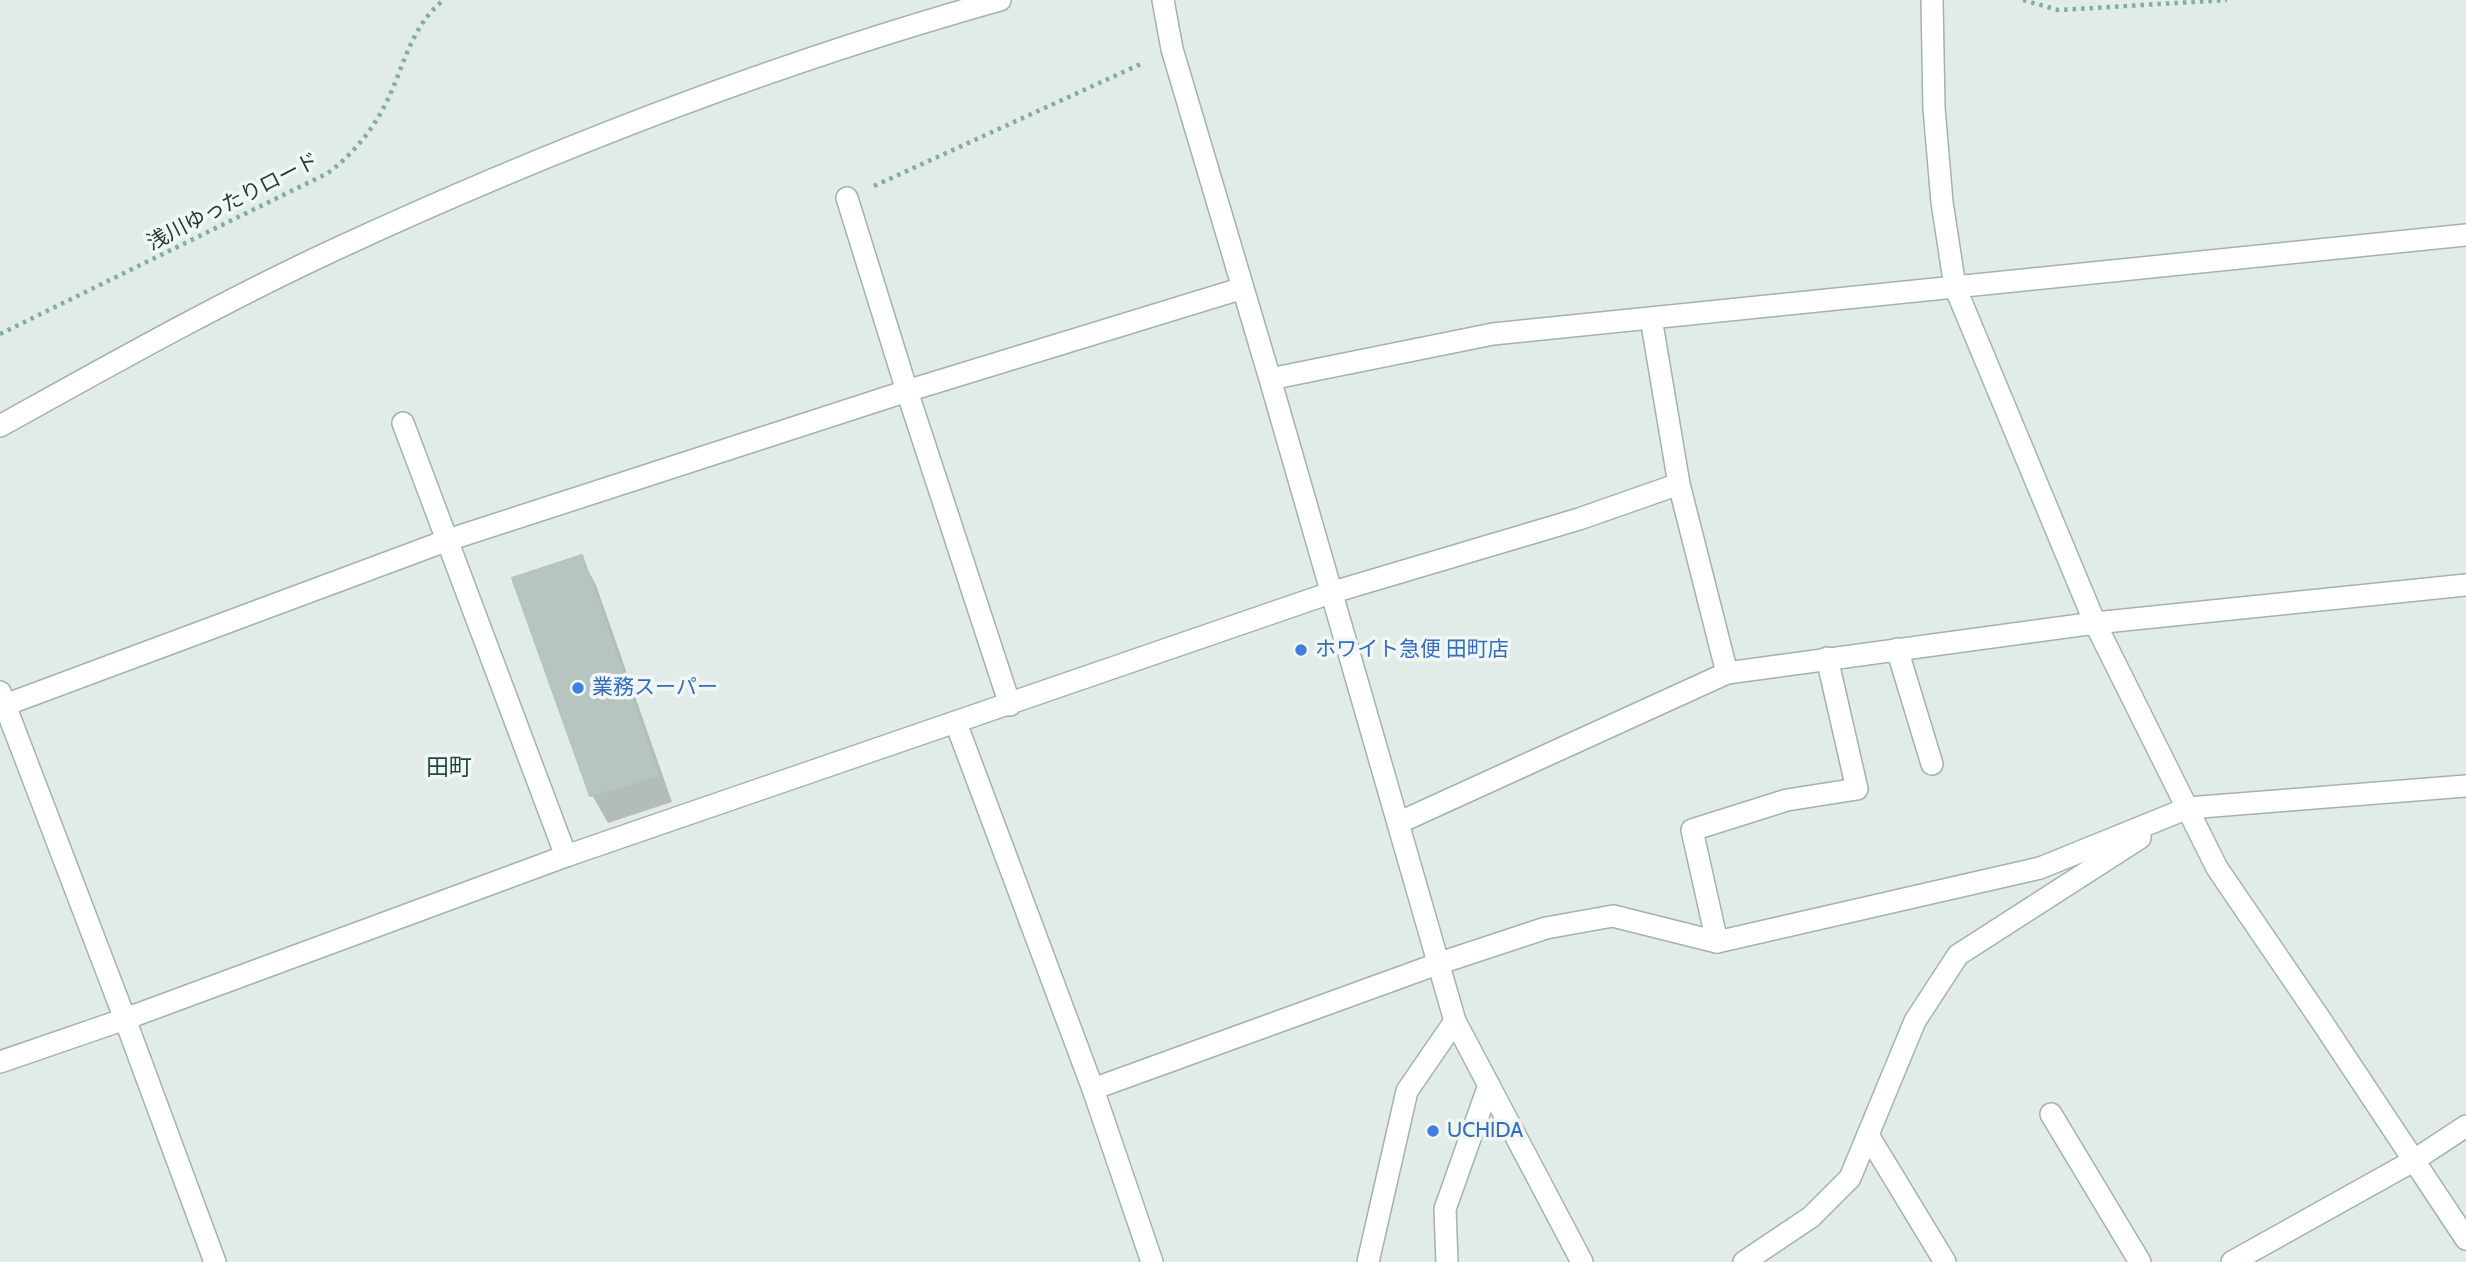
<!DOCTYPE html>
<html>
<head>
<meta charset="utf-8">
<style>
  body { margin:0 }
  canvas { display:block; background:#e1ebe7 }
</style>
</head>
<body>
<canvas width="2466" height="1262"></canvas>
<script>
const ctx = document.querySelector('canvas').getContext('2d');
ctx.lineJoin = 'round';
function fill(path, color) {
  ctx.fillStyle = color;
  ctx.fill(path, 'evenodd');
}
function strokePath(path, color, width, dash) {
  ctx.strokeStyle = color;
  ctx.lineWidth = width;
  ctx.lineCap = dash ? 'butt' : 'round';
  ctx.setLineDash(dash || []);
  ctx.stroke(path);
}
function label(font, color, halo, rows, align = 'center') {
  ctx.font = font + ' Cabin,"Noto Sans JP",sans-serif';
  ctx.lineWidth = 7;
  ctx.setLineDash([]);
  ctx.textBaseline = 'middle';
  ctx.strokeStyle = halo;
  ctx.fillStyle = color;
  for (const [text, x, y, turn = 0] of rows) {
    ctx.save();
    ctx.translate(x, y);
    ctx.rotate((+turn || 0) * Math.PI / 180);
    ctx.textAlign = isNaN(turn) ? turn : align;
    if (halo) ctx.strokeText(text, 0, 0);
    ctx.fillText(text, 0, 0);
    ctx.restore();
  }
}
const shadow = new Path2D(`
  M581,557L596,585L672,802L608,823L592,795L514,579Z`);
const building = new Path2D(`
  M582,555L658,775L590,796L512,578Z`);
const path = new Path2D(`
  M2023,0L2058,10L2227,0
  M874,186L1143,63
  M0,334L328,173C353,154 372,131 386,103C404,67 411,25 444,0`);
const service = new Path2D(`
  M1651,318L1679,484L1727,673
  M1330,593L1579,519L1679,484
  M1827,658L1857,789L1787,800L1692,830L1717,942L2040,868L2188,808L2466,786
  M1093,1089L1440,963
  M2051,1114L2140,1262
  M1868,1135L1945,1262
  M1368,1262L1407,1091L1455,1021
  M1447,1262L1445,1209L1489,1085
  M1744,1262L1811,1217L1850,1178L1915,1021L1958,955L2140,838`);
const minor = new Path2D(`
  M1163,0L1172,49L1270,379L1455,1021L1582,1262
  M1932,0L1934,108L1942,202L1955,287L2095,623L2217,868L2320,1019L2466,1239
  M847,198L907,391L1010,705
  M1270,379L1493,334L2466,235
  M403,423L566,856
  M0,426C110,365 220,303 334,250C550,150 772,64 1000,0
  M1897,649L1932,764
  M0,692L125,1019L215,1262
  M5,705L448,540L907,391L1243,288
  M956,723L1093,1089L1152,1262
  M1398,823L1727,673L2095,623L2466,585
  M1440,963L1546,928L1613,916L1717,942
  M2232,1262L2413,1161L2466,1126`);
const tertiary = new Path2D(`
  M0,1062L125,1019L566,856L1330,593`);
const markers = [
  [1301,650,7,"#3f7fe0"],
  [578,688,7,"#3f7fe0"],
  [1433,1131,7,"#3f7fe0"]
];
const streetNames = [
  ["浅川ゆったりロード",233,202,-27]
];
const shopNames = [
  ["ホワイト急便 田町店",1315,650],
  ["業務スーパー",592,688],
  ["UCHIDA",1447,1131]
];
const neighbourhoodNames = [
  ["田町",449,768]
];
fill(shadow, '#0003');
fill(building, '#b7c5c0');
strokePath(building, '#b4c4bf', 2);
strokePath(service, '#a4b2ae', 24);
strokePath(minor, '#a4b2ae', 24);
strokePath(tertiary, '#a4b2ae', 24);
strokePath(path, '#83aca3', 4.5, [3.5, 5]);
strokePath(service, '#fff', 21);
strokePath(minor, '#fff', 21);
strokePath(tertiary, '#fff', 21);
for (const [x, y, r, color] of markers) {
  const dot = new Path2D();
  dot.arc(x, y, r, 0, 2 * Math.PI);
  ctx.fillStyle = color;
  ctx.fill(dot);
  strokePath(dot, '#f1f7f5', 2.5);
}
label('21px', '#233a36', '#f1f7f5', streetNames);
label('21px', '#366cbe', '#f1f7f5', shopNames, 'left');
label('23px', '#204b44', '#f1f7f5', neighbourhoodNames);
</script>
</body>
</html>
